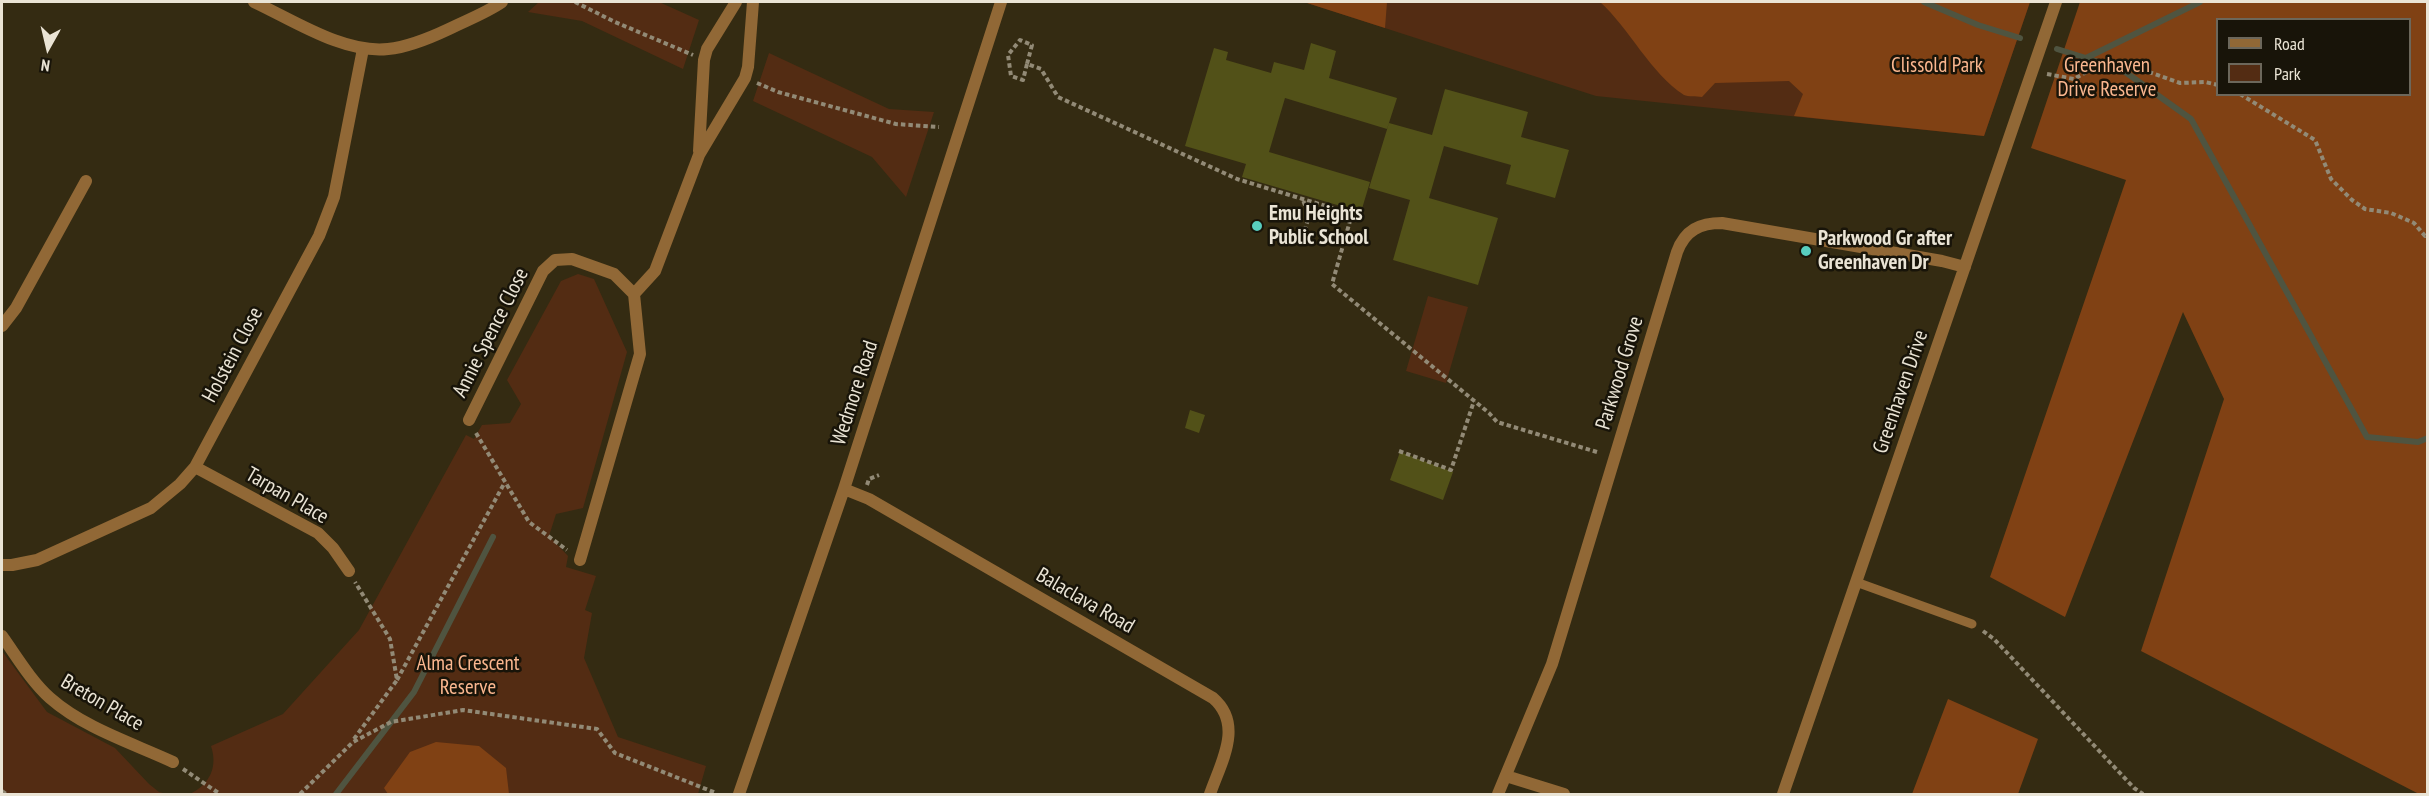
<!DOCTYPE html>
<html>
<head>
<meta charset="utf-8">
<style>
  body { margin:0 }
  #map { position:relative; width:2429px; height:796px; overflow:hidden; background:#342b12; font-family:"PT Sans Narrow",sans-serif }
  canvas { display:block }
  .frame { position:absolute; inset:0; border:3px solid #eae4d5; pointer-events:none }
  .legend { position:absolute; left:2216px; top:18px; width:195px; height:78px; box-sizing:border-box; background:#181409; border:2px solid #6c675b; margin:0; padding:8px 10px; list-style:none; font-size:18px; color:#eae4d5 }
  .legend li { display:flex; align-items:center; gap:12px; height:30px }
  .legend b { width:30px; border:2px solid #6c675b }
  .north { position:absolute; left:18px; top:18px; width:60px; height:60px; -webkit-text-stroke:4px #181409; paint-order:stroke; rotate:188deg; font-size:16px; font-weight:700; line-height:24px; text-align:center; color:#eae4d5 }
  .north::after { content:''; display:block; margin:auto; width:21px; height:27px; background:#eae4d5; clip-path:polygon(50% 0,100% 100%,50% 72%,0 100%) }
</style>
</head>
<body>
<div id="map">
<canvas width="2429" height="796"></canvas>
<div class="frame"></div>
<ul class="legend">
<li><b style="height:8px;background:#916836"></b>Road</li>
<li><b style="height:16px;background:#532c13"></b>Park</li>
</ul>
<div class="north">N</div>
</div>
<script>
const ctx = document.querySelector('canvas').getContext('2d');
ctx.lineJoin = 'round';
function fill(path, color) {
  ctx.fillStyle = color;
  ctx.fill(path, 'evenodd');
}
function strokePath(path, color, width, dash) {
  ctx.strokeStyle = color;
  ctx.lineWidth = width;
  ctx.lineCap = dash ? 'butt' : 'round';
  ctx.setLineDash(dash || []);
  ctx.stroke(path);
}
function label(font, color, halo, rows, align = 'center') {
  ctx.font = font + ' "PT Sans Narrow",sans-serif';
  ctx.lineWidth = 5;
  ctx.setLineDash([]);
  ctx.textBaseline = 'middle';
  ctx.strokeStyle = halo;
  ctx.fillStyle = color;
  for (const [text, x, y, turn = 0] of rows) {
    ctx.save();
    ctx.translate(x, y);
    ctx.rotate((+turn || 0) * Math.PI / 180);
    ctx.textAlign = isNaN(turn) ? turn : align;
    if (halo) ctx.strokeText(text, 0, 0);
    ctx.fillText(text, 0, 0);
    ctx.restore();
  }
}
const green = new Path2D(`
  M539,2H659L699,20L683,69L582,21L528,12Z
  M1304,2H2030L1984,136L1596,96Z
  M769,53L889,109L934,112L906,197L872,157L753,101Z
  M578,274L594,279L627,352L583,508L556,514L549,536L568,556L566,567L596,576L585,610L592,613L584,658L618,737L706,766L698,794H190C210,784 218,767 211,746L283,714L359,630L466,435L474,439L482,425L510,423L521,404L507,380L561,281Z
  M1428,296L1468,307L1446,383L1406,371Z
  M2,651L47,712L115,748L149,784L159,792L167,794H2Z`);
const forest = new Path2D(`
  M1304,2H1387L1385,28Z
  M1600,2H2030L1984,136L1794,116L1803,94L1789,81L1715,83L1702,97C1696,96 1688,97 1684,95C1651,74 1629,28 1600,2Z
  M2080,2H2427V794H2419L2141,651L2224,399L2183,312L2065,617L1990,577L2126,180L2031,148ZM2218,20H2410V94H2218Z
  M1948,699L2038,739L2018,794H1912Z
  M436,742L479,746L506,768L509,794H388L384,788L410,752Z`);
const stream = new Path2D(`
  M1924,2L1978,25L2020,38
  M2057,49L2121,69L2191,119L2367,437L2418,442L2428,438
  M2086,58L2200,2
  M336,794L414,692L493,537`);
const building = new Path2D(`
  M1311,43L1336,51L1329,78L1397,98L1387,129L1285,98L1269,152L1370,182L1361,212L1242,177L1246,164L1185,146L1214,48L1228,52L1226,60L1271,73L1274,62L1304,70Z
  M1445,89L1528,112L1521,137L1569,150L1555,198L1506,184L1511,165L1444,146L1429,198L1498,218L1478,285L1393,260L1410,200L1369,188L1389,123L1432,135Z
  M1190,410L1205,415L1199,433L1185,428Z
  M1400,452L1453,472L1443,500L1390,480Z`);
const path = new Path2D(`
  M575,2L615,22L693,55
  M1027,64L1023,80L1011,76L1008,55L1020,40L1032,45L1027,64L1041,69L1058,97L1237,179L1352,214L1332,284L1489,413L1497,422L1597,452
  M2047,74L2074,79L2088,71L2138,68L2180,83L2205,82L2218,85
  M757,83L778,92L896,124L939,127
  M2240,94L2315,140L2331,179L2352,200L2365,209L2391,213L2414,223L2425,236L2428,235
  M1300,245L1311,210L1306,208L1303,200
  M476,433L529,522L567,550
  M1399,451L1451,470L1474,401
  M867,485L869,479L879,475
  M1983,631L1994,639L2134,788L2143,794
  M397,680L505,482
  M354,739L397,680L390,639L355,582
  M183,769L220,794
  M2,791L6,794
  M300,794L353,742L391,722L463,710L597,729L615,753L716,793`);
const lane = new Path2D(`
  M1856,582L1972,624`);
const street = new Path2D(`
  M254,2C293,20 344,54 388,49C409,47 430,38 449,29C467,20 486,13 502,2
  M699,151L704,60L707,49L736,2
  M634,294L655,271L699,155L745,78L748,67L753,2
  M2,326L16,308L86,181
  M469,420L543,271L555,260L572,259L614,274L634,294
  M195,467L318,533L333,548L349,571
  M844,489L869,499L1213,698C1244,725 1221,762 1210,794
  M580,560L640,354L634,294
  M2,565H12L37,560L151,508L180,484L195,467L319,236L334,197L363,49
  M2,636C17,657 31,681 50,698C84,728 132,743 173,762
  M1506,776L1564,794
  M739,794L844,489L1001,2
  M1498,794L1552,664L1677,252C1685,230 1700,223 1722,223L1942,261L1965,267
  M1783,794L2056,2`);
const markers = [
  [1257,226,6,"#58cebf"],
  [1806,251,6,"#58cebf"]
];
const parkNames = [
  ["Clissold Park",1937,66],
  ["Greenhaven",2107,66],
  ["Drive Reserve",2107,90],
  ["Alma Crescent",468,664],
  ["Reserve",468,688]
];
const poiNames = [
  ["Emu Heights",1269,214],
  ["Public School",1269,238],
  ["Parkwood Gr after",1818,239],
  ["Greenhaven Dr",1818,263]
];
const streetNames = [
  ["Annie Spence Close",491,333,-63],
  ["Holstein Close",233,355,-62],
  ["Parkwood Grove",1620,373,-73],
  ["Greenhaven Drive",1901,392,-71],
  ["Wedmore Road",855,393,-72],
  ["Tarpan Place",287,496,30],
  ["Balaclava Road",1085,601,30],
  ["Breton Place",102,703,30]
];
fill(green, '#532c13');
fill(forest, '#804114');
strokePath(stream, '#4f5440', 6);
fill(building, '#525118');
strokePath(path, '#928a76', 4, [4.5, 3]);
strokePath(lane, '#916836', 9);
strokePath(street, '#916836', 12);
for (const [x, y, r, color] of markers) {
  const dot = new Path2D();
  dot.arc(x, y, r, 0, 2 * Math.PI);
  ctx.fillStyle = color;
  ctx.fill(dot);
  strokePath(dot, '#181409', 2);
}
label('21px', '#fbb78f', '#181409', parkNames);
label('bold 21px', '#eae4d5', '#181409', poiNames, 'left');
label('21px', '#eae4d5', '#181409', streetNames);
</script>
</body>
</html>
